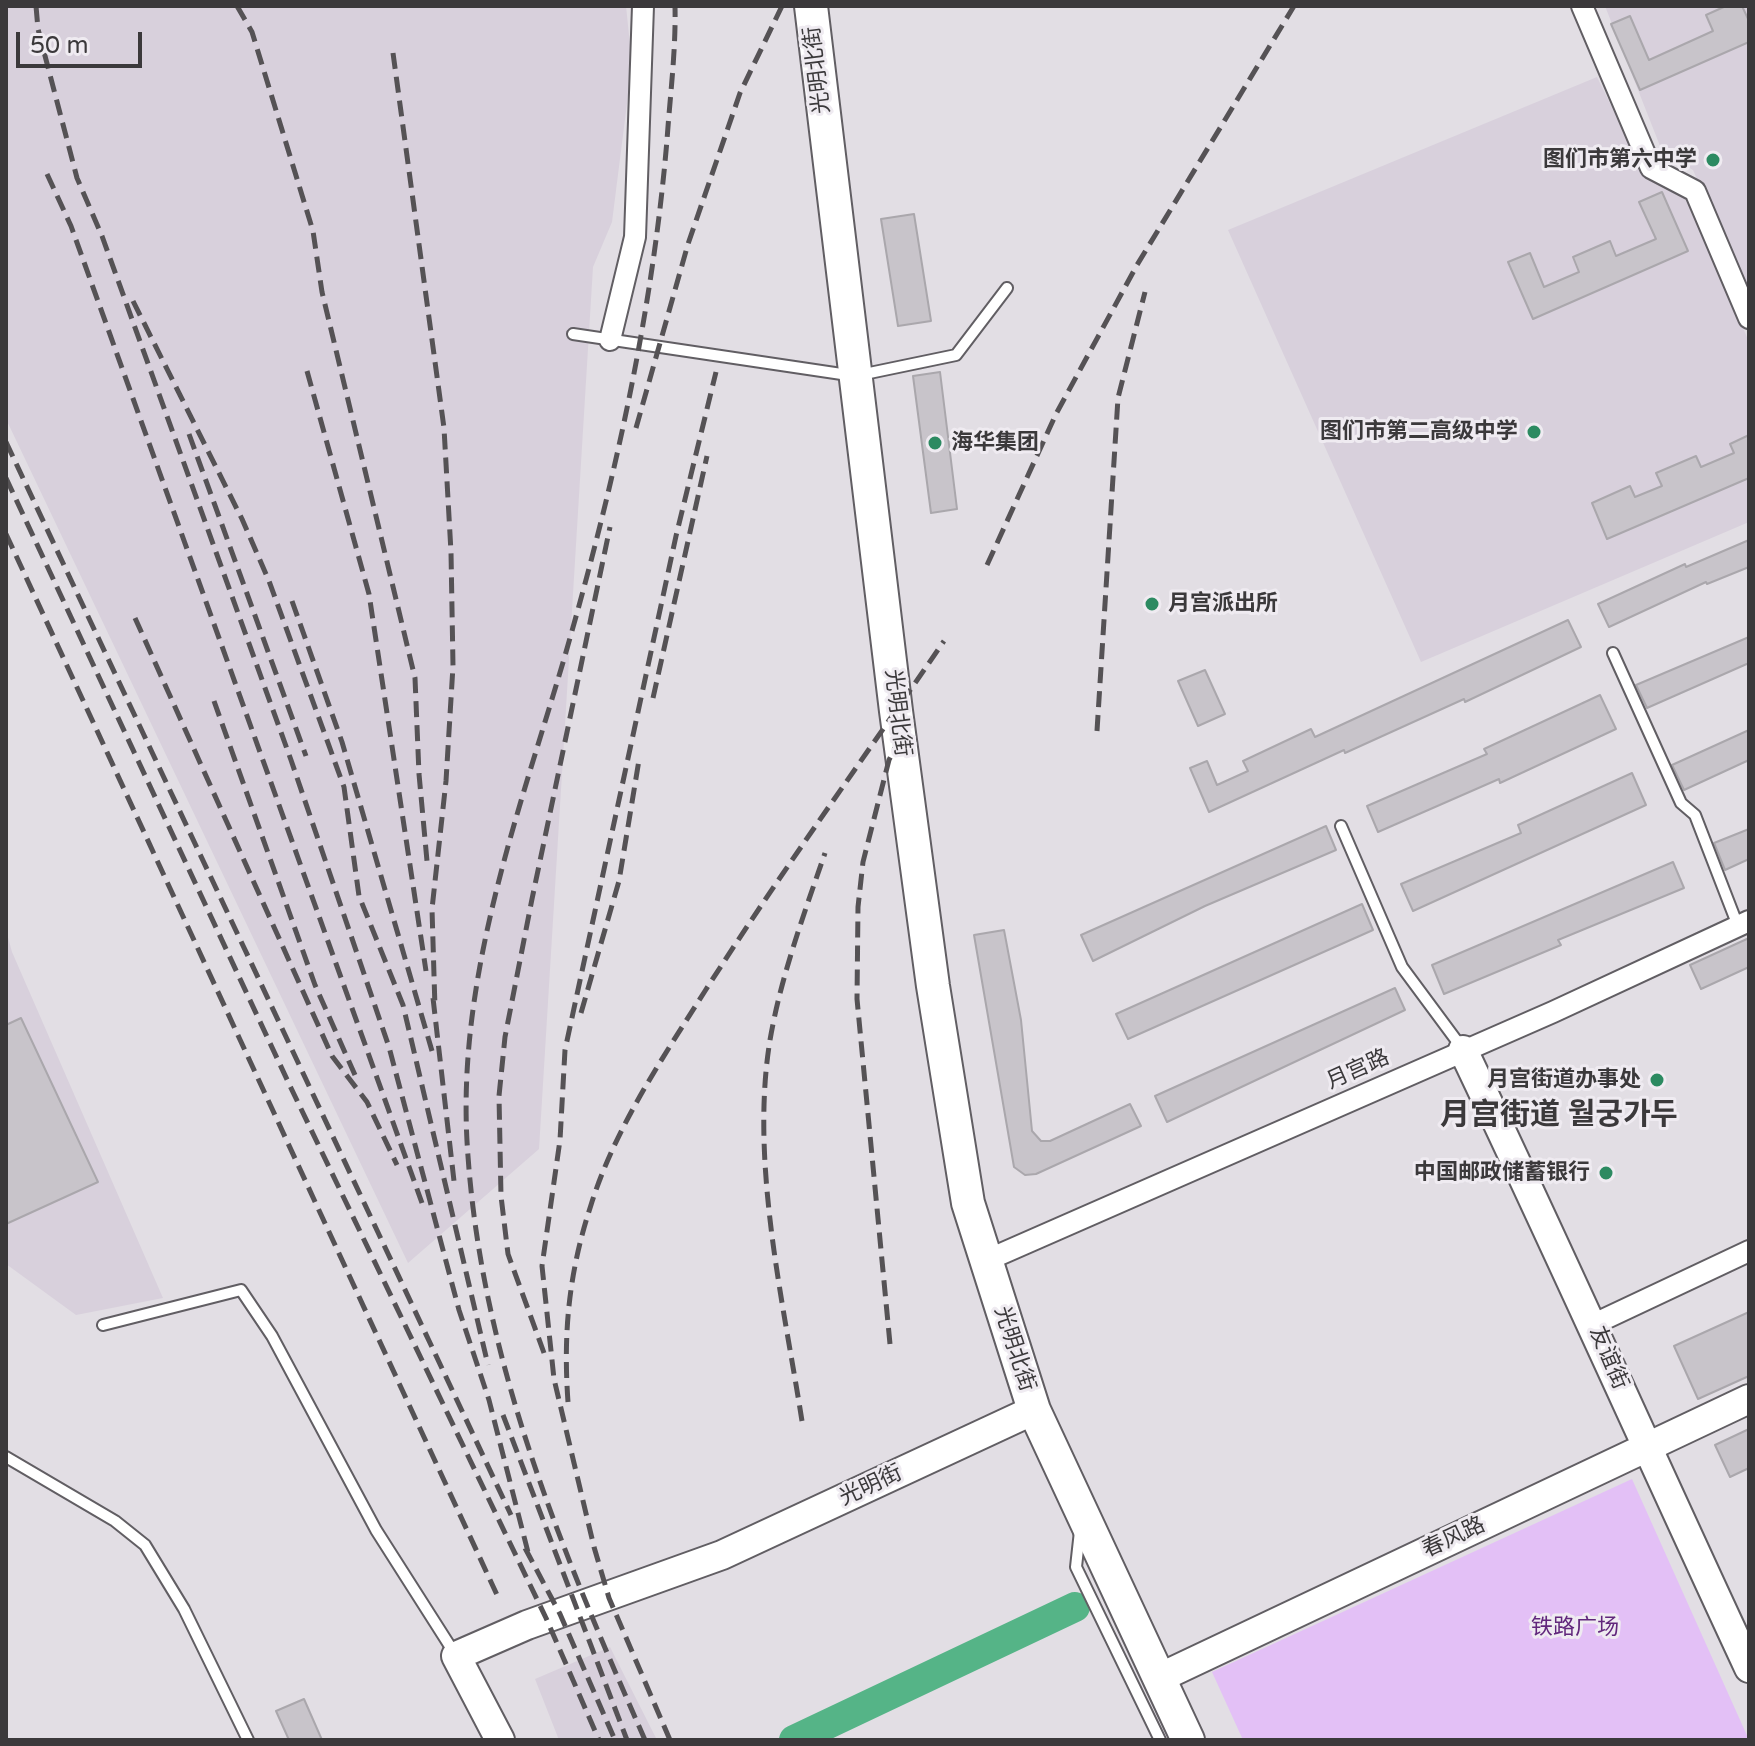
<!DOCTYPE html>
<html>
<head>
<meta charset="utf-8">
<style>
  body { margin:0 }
  #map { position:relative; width:1755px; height:1746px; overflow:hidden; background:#e2dee4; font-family:"Varela Round",sans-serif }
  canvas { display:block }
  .frame { position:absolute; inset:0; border:8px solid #3b393b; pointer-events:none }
  .scale { position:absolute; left:16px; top:32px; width:126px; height:36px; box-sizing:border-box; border:4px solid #3b393b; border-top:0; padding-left:10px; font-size:24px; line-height:28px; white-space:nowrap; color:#3b393b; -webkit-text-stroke:6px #efebf1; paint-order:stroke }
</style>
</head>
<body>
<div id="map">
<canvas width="1755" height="1746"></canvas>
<div class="frame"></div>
<div class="scale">50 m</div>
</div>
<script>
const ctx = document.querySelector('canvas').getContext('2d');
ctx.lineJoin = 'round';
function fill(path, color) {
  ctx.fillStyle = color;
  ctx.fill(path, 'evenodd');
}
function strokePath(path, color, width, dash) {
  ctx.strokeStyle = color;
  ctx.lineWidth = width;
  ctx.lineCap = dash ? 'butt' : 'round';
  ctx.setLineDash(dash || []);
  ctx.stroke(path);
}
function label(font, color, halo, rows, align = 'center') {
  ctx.font = font + ' "Varela Round","Noto Sans SC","Noto Sans KR",sans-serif';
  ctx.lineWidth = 6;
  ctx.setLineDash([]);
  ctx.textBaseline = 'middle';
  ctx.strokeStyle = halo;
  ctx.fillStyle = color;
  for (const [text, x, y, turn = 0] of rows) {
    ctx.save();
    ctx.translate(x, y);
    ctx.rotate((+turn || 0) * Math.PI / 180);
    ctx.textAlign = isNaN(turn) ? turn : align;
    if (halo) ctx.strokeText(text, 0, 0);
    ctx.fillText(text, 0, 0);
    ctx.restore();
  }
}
const built = new Path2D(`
  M6,6H626L632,64L612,222L593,267L539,1149L408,1263L6,419Z
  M1605,6H1749V297L1693,170L1662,151Z
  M1597,77L1643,170L1688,198L1749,342V522L1421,662L1228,230Z
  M6,930L12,952L163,1298L76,1315L6,1264Z
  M610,1647L657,1740H559L535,1679Z`);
const green = new Path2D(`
  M1632,1479L1749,1740H1243L1212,1672Z`);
const river = new Path2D(`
  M794,1740L1075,1607`);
const building = new Path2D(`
  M1726,6H1742L1749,21V42L1640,90L1611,24L1630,16L1649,60L1713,31L1706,15Z
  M1662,192L1688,251L1533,319L1508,262L1530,253L1544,287L1579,272L1573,257L1610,241L1616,256L1656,239L1639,202Z
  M914,214L931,321L898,326L881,219Z
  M940,372L957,509L931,513L913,376Z
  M1749,435V478L1607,539L1592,503L1630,486L1635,497L1662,486L1656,473L1696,456L1701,467L1734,453L1730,444Z
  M1749,540V567L1707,584L1706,582L1609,627L1598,604L1685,564L1686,567Z
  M1568,620L1581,647L1465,702L1464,699L1345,753L1344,750L1209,812L1190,768L1207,761L1217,785L1248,771L1243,761L1311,729L1315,737Z
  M1749,637V663L1647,708L1636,685Z
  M1205,670L1225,714L1198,726L1178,681Z
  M1600,695L1616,729L1500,783L1499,779L1378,832L1367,806L1487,754L1484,749Z
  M1749,730V760L1684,790L1672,765Z
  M1632,773L1646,805L1413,911L1401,884L1521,833L1518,825Z
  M1326,826L1336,850L1205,906L1093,961L1081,935Z
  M1749,829V859L1725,870L1714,843Z
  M1673,862L1684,888L1558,940L1561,945L1444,994L1432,965Z
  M1362,904L1373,930L1128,1039L1116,1014Z
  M1004,930L1021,1020L1032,1131L1041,1141H1050L1130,1104L1141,1126L1036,1174L1025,1175L1014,1167L974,935Z
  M1749,938V967L1701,989L1690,965Z
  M1395,988L1405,1010L1167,1122L1155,1096Z
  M21,1018L98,1182L6,1224V1025Z
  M1749,1312V1376L1698,1399L1674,1346Z
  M1749,1429V1468L1730,1477L1715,1445Z
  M304,1699L322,1740H289L276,1711Z`);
const lane = new Path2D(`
  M573,334L855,376L956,355L1007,288
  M1613,653L1681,803L1695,815L1738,926
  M1341,826L1402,967L1462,1048
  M103,1325L241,1290L272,1336L376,1530L455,1654
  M6,1457L115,1521L145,1545L184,1609L248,1740
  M1080,1531L1076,1567L1160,1740`);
const street = new Path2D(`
  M1582,6L1651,168L1695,191L1749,318
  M610,340L635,237L643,6
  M985,1261L1553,1012L1749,921
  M1594,1324L1749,1251`);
const secondary = new Path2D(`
  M1463,1050C1561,1255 1653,1462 1749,1668
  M1159,1678L1749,1399
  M500,1740L456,1656L527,1625L722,1555L1034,1410`);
const primary = new Path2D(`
  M811,6L896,711L933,986L968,1203L1034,1410L1188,1740`);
const rail = new Path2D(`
  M36,6L38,29L77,178L102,236L291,760L389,1047L459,1310L489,1400L529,1556
  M237,6L252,32L313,231L322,292L415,678L419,774L427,861
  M393,53L444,428L451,552L453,666L446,781L432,909L435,1008
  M47,174L71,226L422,1203
  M133,301L242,519L269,581L344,787L359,896L403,1005L488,1365
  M307,371L369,594L426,971
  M636,428L688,244L740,93L782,6
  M189,434L306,756
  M6,442L511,1515
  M6,478L291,1088L546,1618L599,1740
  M6,534L498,1597
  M987,565L1056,414L1137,265L1294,6
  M292,601L342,742L432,1051
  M135,618L332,1056L367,1102L397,1165
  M653,698L707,456
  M214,701L315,985L355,1075
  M1097,731L1118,398L1145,292
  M433,998L454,1181
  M581,1013L619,881L639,760
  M890,1344L857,999L858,907L863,862L889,760L900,738
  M544,1353L508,1254L501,1196L499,1096L505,1037L532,899L610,527
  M568,1402C563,1332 569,1272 591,1205C615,1128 662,1059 705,991C781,872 864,758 944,641
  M503,1415L627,1740
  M802,1421C783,1300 750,1162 770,1040C781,976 804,914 825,853
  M525,1548L560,1614L615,1740
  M645,1740C560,1547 479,1354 467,1141C458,976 518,815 564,659C613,489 652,317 667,140C670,96 676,51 675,6
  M670,1740L609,1598L594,1547L554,1379L542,1266L560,1140L565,1050L676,536L716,372`);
const markers = [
  [1713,160,8,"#2c8a61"],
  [1534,432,8,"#2c8a61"],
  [935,443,8,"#2c8a61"],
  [1152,604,8,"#2c8a61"],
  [1657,1080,8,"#2c8a61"],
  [1606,1173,8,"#2c8a61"]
];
const streetNames = [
  ["光明北街",818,70,-97],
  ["光明北街",897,713,83],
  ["月宫路",1358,1070,-24],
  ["光明北街",1014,1349,72],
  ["友谊街",1608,1358,67],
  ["光明街",871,1486,-25],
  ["春风路",1454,1538,-25]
];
const poiNames = [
  ["图们市第六中学",1697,160],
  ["图们市第二高级中学",1518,432],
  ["海华集团",951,443,"left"],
  ["月宫派出所",1168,604,"left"],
  ["月宫街道办事处",1641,1080],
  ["中国邮政储蓄银行",1590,1173]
];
const parkNames = [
  ["铁路广场",1575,1628]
];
const districtNames = [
  ["月宫街道 월궁가두",1559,1116]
];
fill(built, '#d8d0dc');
fill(green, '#e3c0f6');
strokePath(river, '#55b487', 30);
fill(building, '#c8c4ca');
strokePath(building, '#aaa7ac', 2);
strokePath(lane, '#615e63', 14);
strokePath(street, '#615e63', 24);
strokePath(secondary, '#615e63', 32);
strokePath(primary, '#615e63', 36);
strokePath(lane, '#fff', 10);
strokePath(street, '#fff', 20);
strokePath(secondary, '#fff', 28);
strokePath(primary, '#fff', 32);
strokePath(rail, '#555255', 5, [16, 8]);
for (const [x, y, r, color] of markers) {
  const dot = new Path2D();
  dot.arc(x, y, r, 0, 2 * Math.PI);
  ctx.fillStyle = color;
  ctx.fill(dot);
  strokePath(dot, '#efebf1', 3);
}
label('22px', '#3b393b', '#efebf1', streetNames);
label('bold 22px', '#3b393b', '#efebf1', poiNames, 'right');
label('22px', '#61277c', '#efebf1', parkNames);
label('bold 30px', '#3b393b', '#efebf1', districtNames);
</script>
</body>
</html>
